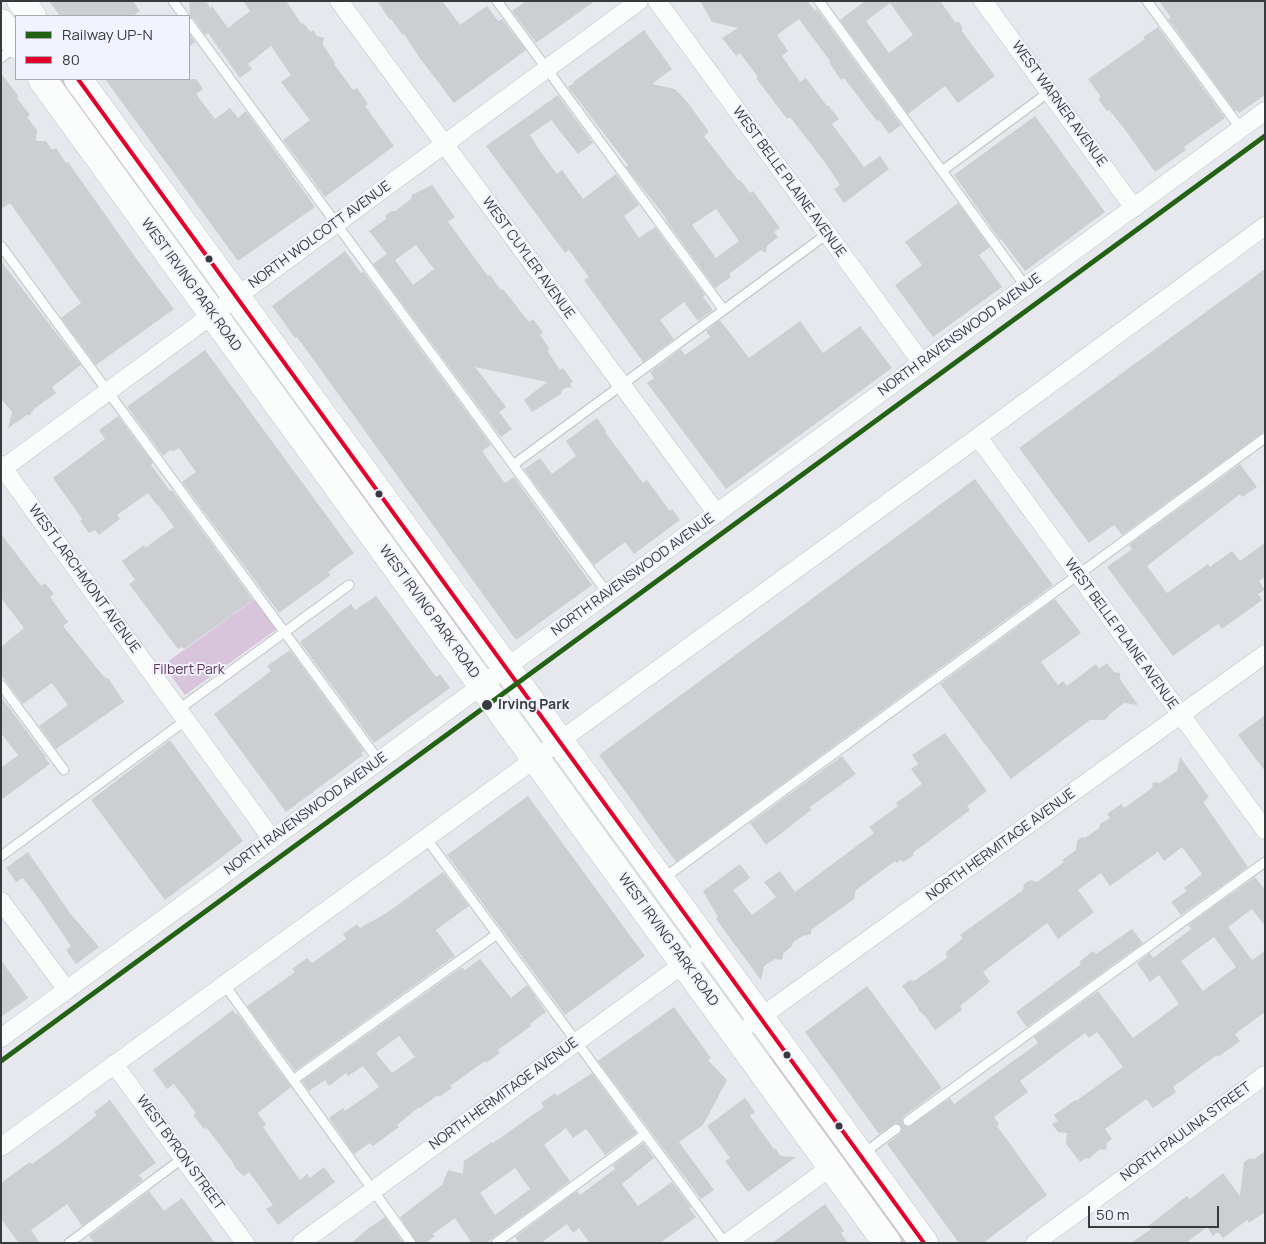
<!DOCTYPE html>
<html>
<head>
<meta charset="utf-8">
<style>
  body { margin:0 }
  #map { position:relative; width:1266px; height:1244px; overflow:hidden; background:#e7e8ed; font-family:Manrope,sans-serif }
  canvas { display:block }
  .frame { position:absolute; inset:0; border:2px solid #393a3e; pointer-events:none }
  .legend { position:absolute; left:15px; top:15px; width:175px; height:65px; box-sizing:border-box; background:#f2f3fe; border:1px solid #a8a9b1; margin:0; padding:6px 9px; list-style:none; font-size:15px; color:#393a3e }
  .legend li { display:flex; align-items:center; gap:10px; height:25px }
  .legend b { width:25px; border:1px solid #a8a9b1 }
  .scale { position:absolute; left:1088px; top:1206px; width:131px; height:22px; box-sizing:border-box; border:2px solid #393a3e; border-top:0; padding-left:6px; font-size:15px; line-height:18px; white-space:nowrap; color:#393a3e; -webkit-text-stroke:4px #f2f3fe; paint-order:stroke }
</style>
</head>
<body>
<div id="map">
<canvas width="1266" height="1244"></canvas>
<div class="frame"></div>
<ul class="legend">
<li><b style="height:6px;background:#236214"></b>Railway UP-N</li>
<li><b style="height:6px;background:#e4002b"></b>80</li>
</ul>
<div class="scale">50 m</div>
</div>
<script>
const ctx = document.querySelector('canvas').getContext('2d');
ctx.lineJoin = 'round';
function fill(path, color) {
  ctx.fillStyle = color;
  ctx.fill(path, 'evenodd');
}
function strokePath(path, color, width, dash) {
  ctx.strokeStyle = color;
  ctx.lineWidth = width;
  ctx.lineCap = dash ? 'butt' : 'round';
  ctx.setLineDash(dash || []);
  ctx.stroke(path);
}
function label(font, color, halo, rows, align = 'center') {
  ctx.font = font + ' Manrope,sans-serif';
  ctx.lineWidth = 4;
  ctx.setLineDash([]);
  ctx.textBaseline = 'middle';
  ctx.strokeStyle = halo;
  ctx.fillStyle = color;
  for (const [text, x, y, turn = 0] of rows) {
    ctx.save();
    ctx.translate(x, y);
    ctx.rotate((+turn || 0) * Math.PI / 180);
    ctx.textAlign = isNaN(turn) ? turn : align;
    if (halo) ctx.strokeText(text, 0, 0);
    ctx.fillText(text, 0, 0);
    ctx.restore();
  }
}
const green = new Path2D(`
  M52,79H65L141,186L135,190Z
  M320,435L329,443L392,530L384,535L314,439Z
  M414,560L471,638L464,644L406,565Z
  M255,599L277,629L185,695L163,665Z
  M773,1053L911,1243H900L765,1059Z`);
const building = new Path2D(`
  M49,1H133L140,11L133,16H60Z
  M189,1H206L210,8L212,6L228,28L250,11L243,1H286L301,23L304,24L311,32L313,30L317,36L324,38L323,45L335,63L334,64L353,90L357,88L368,104L365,106L394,146L325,197L283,140L310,120L281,82L291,75L271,46L248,64L252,69L240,78L208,33L205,35L194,19L190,17Z
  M377,1H442L460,25L487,6L498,21L502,19L526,50L454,103L419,57L404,34L403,35L391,19L390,20Z
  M526,1H595L536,43L512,11Z
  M700,1H808L815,11L817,9L901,125L889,134L879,120L877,121L844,78L841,80L829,62L830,61L799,19L777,35L788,51L782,56L800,82L806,78L827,106L828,105L839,119L832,124L864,167L880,156L889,169L844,203L834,189L840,185L824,161L790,117L787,119L756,78L758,77L740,53L736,56L722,38L738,28L712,22Z
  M865,1H940L955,22H959L962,27V31L995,76L958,103L945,86L908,114L840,20ZM890,3L913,35L889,53L866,21Z
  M1159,1H1265V95L1239,113L1236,110L1235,111L1168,19L1171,18Z
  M1158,27L1225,118L1184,147L1186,150L1155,172L1123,127L1109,110L1107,111L1098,99L1101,97L1088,79L1145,39L1143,37Z
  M644,30L672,69L652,84L675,89L688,103L709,132L704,136L738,180H740L750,193L753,191L780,228L774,232L778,237L767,246L766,253L761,250L729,274L731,277L715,288L665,219L666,218L626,167L628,165L568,87L574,83L573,82ZM716,209L739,241L716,258L692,225Z
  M189,33L195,42L189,47Z
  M1,73L19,97L17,98L30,115L27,117L37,130L36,141H46L52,150L56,148L66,163L68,162L138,261L174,309L96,365L61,318L81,303L10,203L1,209Z
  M105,79H196L203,89L196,94L215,119L230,108L238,118L246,111L315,207L238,261Z
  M558,95L593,143L578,154L551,120L530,135L540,151L557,174L562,170L583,199L616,174L639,205L624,216L639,238L655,227L705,295L703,297L713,310L698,321L684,302L660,320L674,339L643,362L584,280L589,277L569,250L565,253L486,146Z
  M1035,116L1105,212L1025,271L1001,239L1000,240L954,175Z
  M432,185L455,217L448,222L488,276L490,275L501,290L503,289L529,322L533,319L543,332L540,335L549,348L548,352L560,370L563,368L573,382L570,384L573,388L567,387L562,390L561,394L532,412L524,400L547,382L475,367L506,407L499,412L512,429L501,437L373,264L387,254L369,231L386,219V215L392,211H395L411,199L412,195ZM416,245L434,269L413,285L395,260Z
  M958,203L990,247L979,255L1002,287L933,337L895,285L922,265L905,242Z
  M345,251L361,273L363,271L491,445L482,451L504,482L505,483L514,477L592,585L516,640L297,337L295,338L272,306Z
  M1,261L81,365L52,387L56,393L35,408L30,415H27L8,428L12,412L1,399Z
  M1265,269V431L1122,535L1114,525L1089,543L1019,448Z
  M720,320L749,358L800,321L823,353L860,326L892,368L726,489L647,383L654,378L650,372L681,349L685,355L710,337L706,331Z
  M205,350L354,553L328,572L331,575L279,613L182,482L196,472L179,448L173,451L170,450L163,456L128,408V406Z
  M118,416L153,463L151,465L170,491L172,490L253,600L184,649L182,647L178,649L129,584L135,580L122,561L144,545L145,548L174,527L158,505H157L148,493L117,515L120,519L99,535L95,530L89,533L80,521L82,519L53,478L105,439L99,430Z
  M597,418L606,431L605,432L643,483L647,480L670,511L672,509L680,520L634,554L625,542L594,565L524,469L540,458L552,474L576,456L566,441Z
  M1240,464L1257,487L1242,497L1240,494L1147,566L1167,593L1208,564L1210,567L1232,551L1240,561L1265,543V577L1259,581L1265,590L1258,594L1262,600L1222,629L1218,624L1173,656L1107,567L1132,549L1129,545Z
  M975,479L1053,585L676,862L599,755Z
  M1,534L41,586L45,583L54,594L50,597L68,622L63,626L104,677L108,678L124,702L56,749L39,726L68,705L52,683L23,704L1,675V647L24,628L1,598Z
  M376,596L436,677L440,674L450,688L374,743L300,642L351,604L355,610Z
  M1055,599L1081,633L1041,662L1058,685L1063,681L1067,686L1096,664L1099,669L1107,663L1114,672L1120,673V679L1138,705L1124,703L1110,714L1105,720H1090L1011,779L940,684Z
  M290,650L364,751L361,753L363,755L286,812L214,714L271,671L267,666Z
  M1,697L46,757L45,758L50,764L1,800V768L18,755L1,733Z
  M1265,715V771L1238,735Z
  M945,733L987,791L967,806L970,810L913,853L914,855L903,862L901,860L897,863L895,861L856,890L854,899L811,930V934L803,936L793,942L792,946L783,954L782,960L775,959L764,966L761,980L716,919L718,917L703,891L740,864L750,878L733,890L752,915L776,897L764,882L780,871L795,892L874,833L869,827L898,806L896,803L922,784L911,769L918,764L912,755Z
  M170,740L243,841L165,900L91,800Z
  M842,756L856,774L810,807L811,810L766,845L750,823Z
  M1180,757L1209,797L1203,802L1248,867L1181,915L1171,902L1187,891L1184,888L1202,874L1182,847L1164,861L1158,852L1110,886L1101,873L1078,890L1094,912L1058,939L1047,923L983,972L990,982L960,1006L962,1010L935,1030L925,1016L919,1011L917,1006L902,986L910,980L914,981L947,958L946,952L963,938L960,935L1023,890L1024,884L1030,880L1037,882L1064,862L1062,860L1076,850L1077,841L1082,837L1085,838L1099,828L1100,824L1110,818L1107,814L1121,804L1124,808L1152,788L1153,782L1160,783L1177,771Z
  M528,796L645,956L565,1015L447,855Z
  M28,852L69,912L99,947L76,964L66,950L71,946L39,899L23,878L16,882L6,868Z
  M443,872L469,906L436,930L455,956L295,1071L247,1006L295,972L292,969L307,958L312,963L346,939L343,934L357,924L360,928L385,914Z
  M1255,877L1265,890V926L1252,909L1228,927L1252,960L1265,951V1012L1235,1034L1240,1041L1218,1057L1217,1055L1173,1087L1176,1092L1153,1108L1146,1099L1105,1129L1112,1139L1107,1143L1106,1150L1100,1149L1089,1159L1086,1158L1080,1162L1066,1144L1067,1133L1058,1132L1052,1124L1058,1121L1054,1115L1075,1100L1076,1101L1123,1067L1097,1032L1089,1038L1085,1033L1020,1081L1028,1092L994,1117L999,1124L997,1126L1047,1195L983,1243H959L887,1144L900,1134L902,1129L901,1126L895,1123L879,1134L805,1032L867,986L942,1088L904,1116L902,1119L903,1124L909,1127L950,1098L954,1104L1038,1043L1034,1037L1098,991L1133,1038L1179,1004L1159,975L1150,982L1137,963L1150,953L1153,958L1191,929L1188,925ZM1214,937L1236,967L1203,991L1181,961Z
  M1132,929L1143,943L1027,1027L1016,1012L1081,964L1079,962L1093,951L1096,954Z
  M480,959L511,998L527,985L546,1012L530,1024L531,1026L498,1050L500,1053L486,1063L485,1061L450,1086L452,1088L439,1097L438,1095L420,1108L419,1107L397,1125L399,1127L373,1146L370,1143L354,1154L329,1118L343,1108L345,1111L379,1087L363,1066L348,1076L346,1073L329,1086L325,1080L309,1091L302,1081L462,967L465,970ZM399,1036L415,1057L392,1073L376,1053Z
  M1,960L28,998L1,1017Z
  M674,1007L711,1058L708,1060L727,1080L703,1125L679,1142L714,1190L701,1199L598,1061Z
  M233,1010L235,1014L237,1013L291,1087L259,1112L258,1114L266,1124L263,1127L300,1180L307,1174L310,1178L324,1167L335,1182L278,1225L266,1209L273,1205L249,1172L244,1176L236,1169L232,1161L206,1127L204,1129L193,1115L196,1113L174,1084L167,1089L153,1070Z
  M592,1073L636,1133L605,1155L586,1129L573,1138L566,1128L544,1145L570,1181L486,1243H472L455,1218L433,1234L435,1236L426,1243H417L400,1217L442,1185L448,1170L463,1174L464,1161L492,1142L493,1143L544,1107L541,1103L555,1093L557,1096ZM515,1168L530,1189L495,1215L480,1193Z
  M745,1098L755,1112L750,1116L774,1149L775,1148L781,1156L796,1157L748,1192L725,1161L730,1158L707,1126Z
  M110,1100L156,1163L139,1175L143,1180L82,1226L67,1204L31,1230L40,1243H19L1,1219V1183L30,1162L32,1164L64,1141L97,1115L94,1112Z
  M643,1143L654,1158L622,1184L638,1206L672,1182L691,1207L689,1208L696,1217L660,1243H590L579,1228L573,1233L567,1224L541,1243H520L515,1237L577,1191L580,1195L596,1183L615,1169L613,1165Z
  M1265,1151V1212L1249,1223L1247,1220L1223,1238L1218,1232L1213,1236L1207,1227L1186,1243H1131L1151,1229L1148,1226L1175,1205L1187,1196L1190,1199L1223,1173L1240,1196L1244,1162L1250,1158L1255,1159Z
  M149,1191L164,1211L182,1198L215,1243H94L89,1236Z
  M825,1204L844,1231L841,1233L848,1243H772Z
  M385,1217L403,1243H351L369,1228Z`);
const lane = new Path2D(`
  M173,1L184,16
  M497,1L723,309
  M819,1L1026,287
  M1147,1L1241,129
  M189,23L608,594
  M1,58L15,47
  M942,171L1049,92
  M1,246L379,761
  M513,465L827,234
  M1,685L64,770
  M178,710L349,585
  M426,838L725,1243
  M1,856L186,720
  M664,878L1265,438
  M224,984L411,1243
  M293,1080L497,934
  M908,1121L1265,862
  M863,1154L896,1129
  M69,1243L183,1158
  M496,1243L645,1134`);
const street = new Path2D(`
  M339,1L717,514
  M657,1L922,363
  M983,1L1134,208
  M978,437L1265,830
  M1,465L272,839
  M1,470L639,1
  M1,901L67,990
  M751,1024L1265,654
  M1,1038L1265,111
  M114,1064L245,1243
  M1,1147L978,437L1265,226
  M301,1243L708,946
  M727,1243L832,1166
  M1035,1243L1265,1075`);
const primary = new Path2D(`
  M21,1L32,16
  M1,23L16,44
  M42,79L887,1243
  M78,79C361,466 642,855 924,1243`);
const bus1 = new Path2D(`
  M78,79L924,1243`);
const rail1 = new Path2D(`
  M1,1061C422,752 845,446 1265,136`);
const markers = [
  [209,259,4.5,"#393a3e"],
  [379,494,4.5,"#393a3e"],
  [487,705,6,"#393a3e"],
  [787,1055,4.5,"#393a3e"],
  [839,1126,4.5,"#393a3e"]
];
const streetNames = [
  ["WEST WARNER AVENUE",1059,104,54],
  ["WEST BELLE PLAINE AVENUE",789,182,54],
  ["NORTH WOLCOTT AVENUE",320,235,-36],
  ["WEST CUYLER AVENUE",528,258,54],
  ["WEST IRVING PARK ROAD",191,285,54],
  ["NORTH RAVENSWOOD AVENUE",960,335,-36],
  ["NORTH RAVENSWOOD AVENUE",633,575,-36],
  ["WEST LARCHMONT AVENUE",84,579,54],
  ["WEST IRVING PARK ROAD",429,612,54],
  ["WEST BELLE PLAINE AVENUE",1121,634,54],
  ["NORTH RAVENSWOOD AVENUE",306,814,-36],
  ["NORTH HERMITAGE AVENUE",1001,845,-36],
  ["WEST IRVING PARK ROAD",668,940,54],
  ["NORTH HERMITAGE AVENUE",504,1094,-36],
  ["NORTH PAULINA STREET",1186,1132,-36],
  ["WEST BYRON STREET",180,1153,54]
];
const parkNames = [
  ["Filbert Park",189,670]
];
const stopNames = [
  ["Irving Park",498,705]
];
fill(green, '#d8c5db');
fill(building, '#cdced2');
strokePath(lane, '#c0c2c5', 11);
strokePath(street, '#c0c2c5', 19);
strokePath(primary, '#c0c2c5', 29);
strokePath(lane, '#fbfcfc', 9);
strokePath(street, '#fbfcfc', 18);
strokePath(primary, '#fbfcfc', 28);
strokePath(bus1, '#e4002b', 4);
strokePath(rail1, '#236214', 5);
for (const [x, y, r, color] of markers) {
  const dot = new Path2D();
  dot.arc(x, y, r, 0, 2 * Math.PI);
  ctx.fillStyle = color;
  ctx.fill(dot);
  strokePath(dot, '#f2f3fe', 2);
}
label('14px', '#393a3e', '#f2f3fe', streetNames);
label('14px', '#633566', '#f2f3fe', parkNames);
label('bold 14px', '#393a3e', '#f2f3fe', stopNames, 'left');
</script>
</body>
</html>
